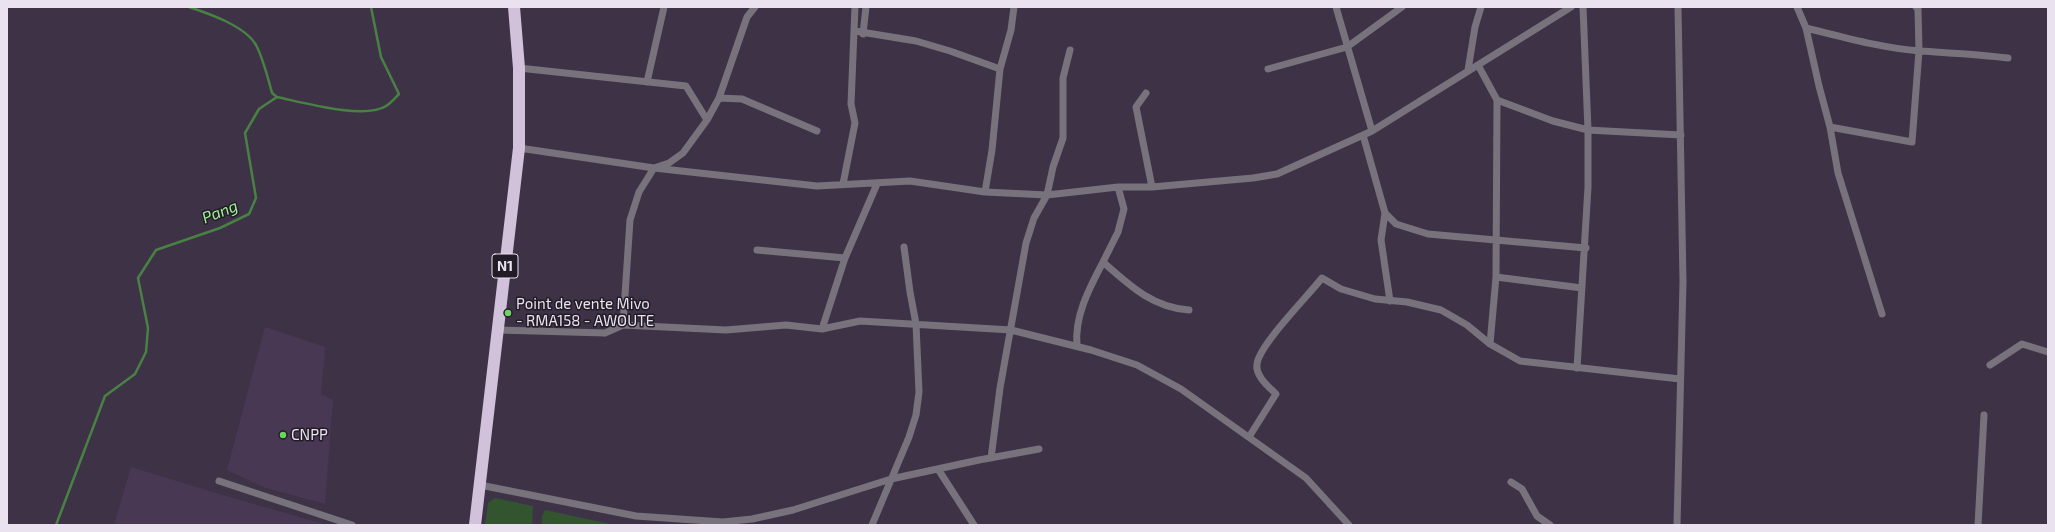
<!DOCTYPE html>
<html>
<head>
<meta charset="utf-8">
<style>
  body { margin:0 }
  #map { position:relative; width:2055px; height:532px; overflow:hidden; background:#3e3247; font-family:"Exo 2",sans-serif }
  canvas { display:block }
  .frame { position:absolute; inset:0; border:8px solid #eae2ef; pointer-events:none }
</style>
</head>
<body>
<div id="map">
<canvas width="2055" height="532"></canvas>
<div class="frame"></div>
</div>
<script>
const ctx = document.querySelector('canvas').getContext('2d');
ctx.lineJoin = 'round';
function fill(path, color) {
  ctx.fillStyle = color;
  ctx.fill(path, 'evenodd');
}
function strokePath(path, color, width, dash) {
  ctx.strokeStyle = color;
  ctx.lineWidth = width;
  ctx.lineCap = dash ? 'butt' : 'round';
  ctx.setLineDash(dash || []);
  ctx.stroke(path);
}
function label(font, color, halo, rows, align = 'center') {
  ctx.font = font + ' "Exo 2",sans-serif';
  ctx.lineWidth = 3;
  ctx.setLineDash([]);
  ctx.textBaseline = 'middle';
  ctx.strokeStyle = halo;
  ctx.fillStyle = color;
  for (const [text, x, y, turn = 0] of rows) {
    ctx.save();
    ctx.translate(x, y);
    ctx.rotate((+turn || 0) * Math.PI / 180);
    ctx.textAlign = isNaN(turn) ? turn : align;
    if (halo) ctx.strokeText(text, 0, 0);
    ctx.fillText(text, 0, 0);
    ctx.restore();
  }
}
const built = new Path2D(`
  M265,327L325,347L321,394L333,400L325,504L266,488L227,470Z
  M131,467L219,494L327,525H114Z`);
const green = new Path2D(`
  M495,498L533,506L532,525H485L488,503Z
  M545,510L615,525H542V516Z`);
const stream = new Path2D(`
  M189,7C210,14 245,26 256,45C263,58 268,78 272,93L277,97
  M56,525L105,396L135,374L146,352L148,328L138,278L156,250L220,228L249,214L256,198L245,133L259,109L277,97C301,102 365,120 386,106C391,103 395,98 399,94L381,57L371,7`);
const street = new Path2D(`
  M1336,7L1372,131
  M1797,7L1806,28L1819,86L1830,127L1838,173L1882,314
  M1806,28C1843,37 1881,48 1920,51C1949,53 1978,54 2008,58
  M855,31L916,41L950,51L1000,69
  M863,34L866,7
  M1478,65L1497,100L1496,277L1490,344
  M519,68L686,86L707,120
  M1268,69L1347,47L1402,7
  M1468,70L1475,27L1481,7
  M647,82L664,7
  M1146,93L1136,107L1152,187
  M719,98L742,99L817,131
  M1497,100L1553,121L1588,130L1681,135
  M1830,127L1912,142L1919,51L1918,9L1916,7
  M1363,135L1385,213L1396,224L1428,234L1586,248
  M519,148L654,168L817,186L910,181L985,192L1047,195L1118,187H1152L1253,178L1277,174L1372,131L1571,7
  M843,184L855,123L851,104L855,7
  M1118,187L1124,209L1118,232L1103,262C1129,285 1153,308 1189,310
  M985,192L992,150L1000,69L1011,30L1014,7
  M1385,213L1381,240L1390,301
  M757,250L845,258
  M1496,277L1582,288
  M623,325L630,220L639,192L654,168L669,163L683,153L707,120L719,98L747,17L755,7
  M822,329L845,258L877,184
  M498,330L605,333L623,325L726,330L786,325L822,329L860,321L1011,330L1091,350L1137,365L1181,389L1306,478L1349,525
  M1077,346C1074,316 1090,287 1103,262
  M1990,365L2022,344L2048,352
  M1577,368L1588,187V130L1583,7
  M1249,437L1276,394C1269,387 1255,376 1257,364C1259,345 1308,296 1322,278L1341,289L1375,299L1407,302L1441,310L1467,325L1490,344L1520,361L1680,379
  M991,458L1000,388L1026,243L1034,218L1047,195L1053,167L1063,138V78L1070,50
  M938,469L974,525
  M219,481L352,525
  M1511,482L1522,489L1537,516L1550,525
  M480,485L636,516L723,522L752,519L793,510L891,479L979,460L1039,449
  M872,525L909,437L916,415L919,392L916,324L910,292L904,247
  M1677,525L1683,282L1678,7
  M1978,525L1984,415`);
const highway = new Path2D(`
  M475,525L519,148V68L514,7`);
const markers = [
  [508,313,4,"#6bd362"],
  [283,435,4,"#6bd362"]
];
const shields = [
  [505,266,26]
];
const shieldNames = [
  ["N1",505,266]
];
const poiNames = [
  ["Point de vente Mivo",516,304],
  ["- RMA158 - AWOUTE",516,321],
  ["CNPP",291,435]
];
const waterNames = [
  ["Pang",220,212,-22]
];
fill(built, '#493853');
fill(green, '#32542f');
strokePath(stream, '#498144', 2.5);
strokePath(street, '#78727d', 7);
strokePath(highway, '#d1c1db', 12);
for (const [x, y, r, color] of markers) {
  const dot = new Path2D();
  dot.arc(x, y, r, 0, 2 * Math.PI);
  ctx.fillStyle = color;
  ctx.fill(dot);
  strokePath(dot, '#221c26', 1.5);
}
for (const [x, y, w] of shields) {
  const box = new Path2D();
  box.roundRect(x - w / 2, y - 12, w, 24, 3);
  ctx.fillStyle = '#221c26';
  ctx.fill(box);
  strokePath(box, '#eae2ef', 1);
}
label('bold 14px', '#eae2ef', null, shieldNames);
label('15px', '#eae2ef', '#221c26', poiNames, 'left');
label('italic 16px', '#a1f099', '#221c26', waterNames);
</script>
</body>
</html>
